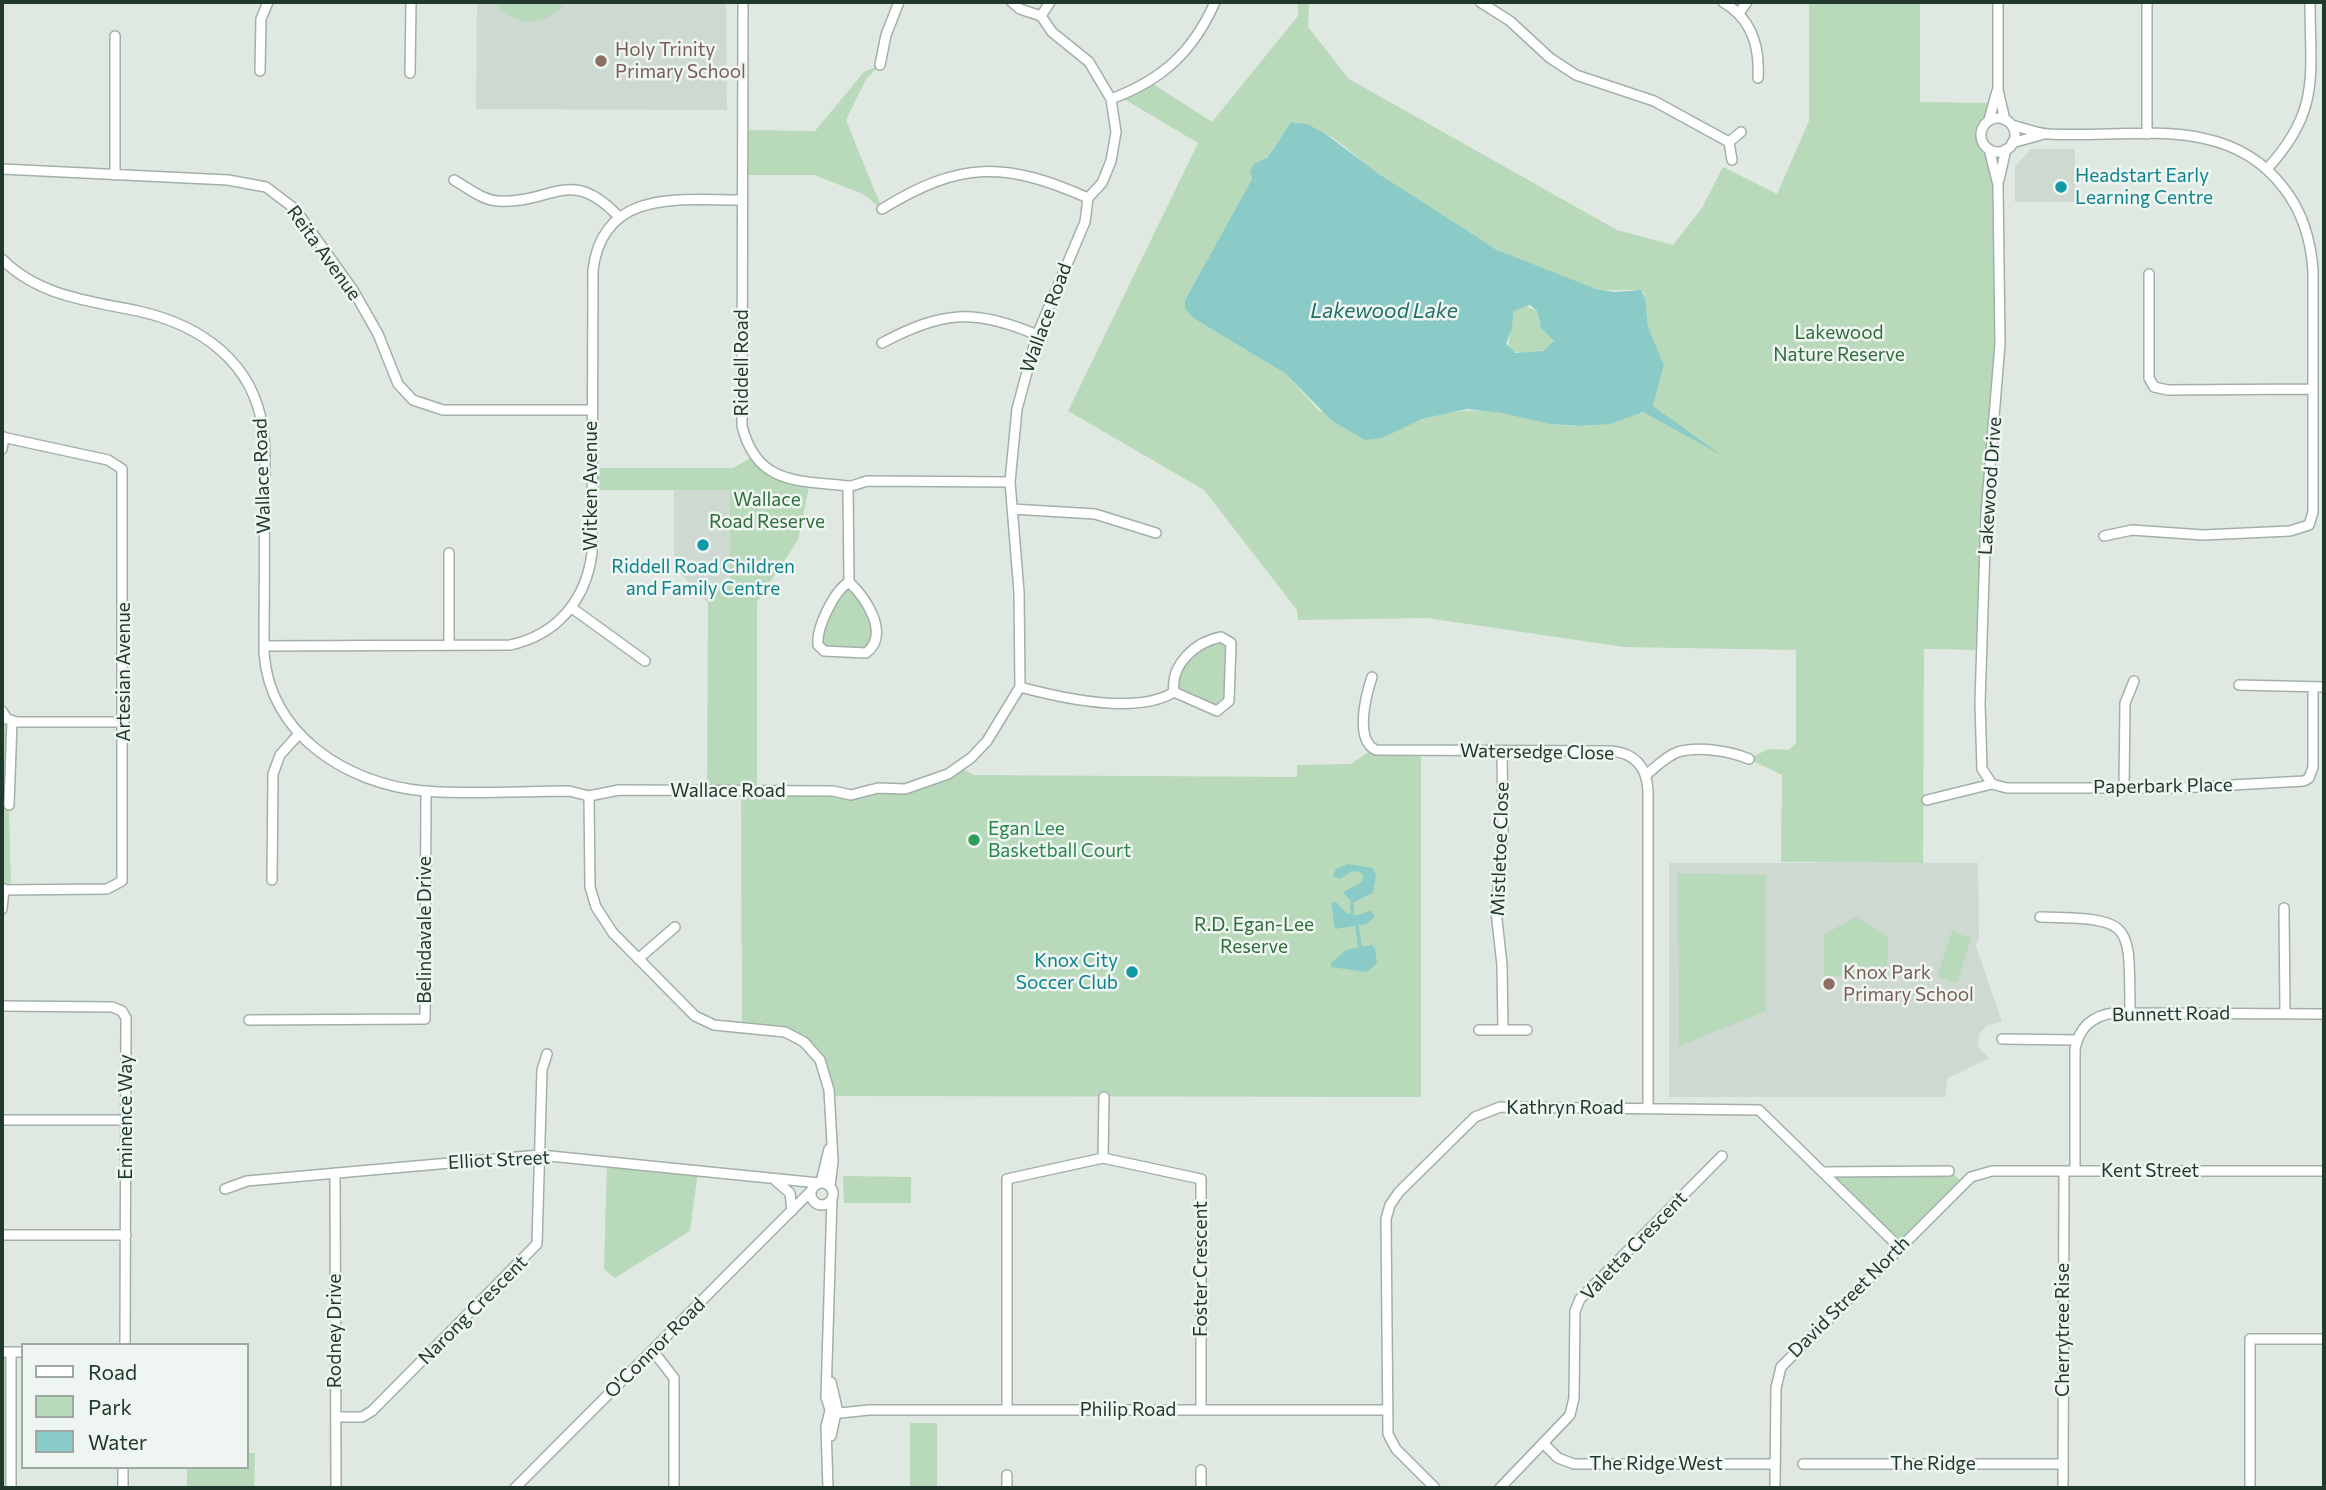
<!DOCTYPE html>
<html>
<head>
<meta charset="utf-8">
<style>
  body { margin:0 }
  #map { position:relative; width:2326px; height:1490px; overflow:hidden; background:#dfe9e2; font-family:Commissioner,sans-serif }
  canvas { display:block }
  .frame { position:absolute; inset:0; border:4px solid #21382d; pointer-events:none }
  .legend { position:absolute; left:21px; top:1343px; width:228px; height:126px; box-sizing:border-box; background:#eff6f1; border:2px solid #9daaa3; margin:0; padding:9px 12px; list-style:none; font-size:21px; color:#21382d }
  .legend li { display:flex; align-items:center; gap:14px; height:35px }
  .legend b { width:35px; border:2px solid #9daaa3 }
</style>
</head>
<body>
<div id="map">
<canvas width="2326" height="1490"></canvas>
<div class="frame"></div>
<ul class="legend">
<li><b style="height:9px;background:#fff"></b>Road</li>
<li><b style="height:19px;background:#b9d9bb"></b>Park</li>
<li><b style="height:19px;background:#8acbc7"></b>Water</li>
</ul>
</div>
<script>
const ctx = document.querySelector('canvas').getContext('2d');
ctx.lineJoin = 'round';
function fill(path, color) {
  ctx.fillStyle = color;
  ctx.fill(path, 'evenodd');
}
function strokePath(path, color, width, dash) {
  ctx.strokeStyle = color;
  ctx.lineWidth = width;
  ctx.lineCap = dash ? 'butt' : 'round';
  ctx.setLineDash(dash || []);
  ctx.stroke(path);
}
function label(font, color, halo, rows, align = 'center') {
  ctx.font = font + ' Commissioner,sans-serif';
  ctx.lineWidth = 5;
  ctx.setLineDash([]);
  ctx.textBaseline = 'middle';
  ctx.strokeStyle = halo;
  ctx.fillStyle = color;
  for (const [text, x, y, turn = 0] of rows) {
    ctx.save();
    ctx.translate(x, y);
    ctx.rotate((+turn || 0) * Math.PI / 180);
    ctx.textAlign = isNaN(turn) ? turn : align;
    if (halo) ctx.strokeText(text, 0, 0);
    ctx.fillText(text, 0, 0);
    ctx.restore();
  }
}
const built = new Path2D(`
  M477,2H726L727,110L476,109Z
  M2031,149H2075V202H2015V166Z
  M674,490H730V578L708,603L674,567Z
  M1669,863H1978L1979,937L1976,946L2002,1022L1987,1025L1979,1034L1978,1047L1989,1058L1948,1078L1945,1097H1669Z`);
const green = new Path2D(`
  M496,2H565C548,27 513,29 496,2Z
  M1298,2H1309L1308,27L1349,79L1617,230L1673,245L1702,208L1723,167L1777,194L1809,121V2H1920V102L1994,103L1981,135L1989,149L1998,185L2000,300L1981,650L1924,649L1923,863L1781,862L1782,775L1749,759L1768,749L1789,750L1796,743V650L1624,647L1427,618L1298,620L1297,610L1204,490L1068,411L1198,143L1119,96L1150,82L1212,122L1298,16ZM1291,122C1328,124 1353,157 1382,176C1419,200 1456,225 1494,248C1523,266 1564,281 1598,289C1614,293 1632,286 1644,293L1648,327L1664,365L1653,406L1714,451L1643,412C1621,418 1605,426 1581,426C1553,426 1528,418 1501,413C1459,405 1419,417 1382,438L1318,410L1286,374L1193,318L1185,300L1252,179Z
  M880,65L866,79L846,120L882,209L863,194L814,175H742V130L815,131L864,72Z
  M1524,305L1537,311L1539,323L1553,337V344C1542,355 1520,357 1508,348L1513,310Z
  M754,456L762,465L810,482L798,540L757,602V792L895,790L959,767L974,775L1297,777V765L1351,764L1373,749L1421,751V1097L829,1096C813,1034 801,1038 742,1028L741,792L707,791L708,603L730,578V490H592V468H733Z
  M849,582L874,615L870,651H824L818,634L837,593Z
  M1214,639L1229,640V697L1212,710L1173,686L1176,669Z
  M2,711L12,721L9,805L11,889L4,890L2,909Z
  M1678,873L1766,875V1011L1679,1046Z
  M1856,916L1888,937L1887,976H1824V935Z
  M1952,931L1971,938L1957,983L1937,976Z
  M607,1161L698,1171L690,1231L615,1278L604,1269Z
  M1949,1171L1963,1182L1899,1247L1825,1172Z
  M843,1176L911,1177V1203H844Z
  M2,1352H11V1488H2Z
  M910,1423H937V1488H910Z
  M247,1453H255L254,1488H187V1467H247Z`);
const water = new Path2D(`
  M1291,122L1307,124L1323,132L1379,174L1497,250L1596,289L1614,292L1641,290L1645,298L1648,327L1664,365L1653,406L1721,455L1643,412L1610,424L1581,426L1551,424L1501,413L1467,409L1422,419L1382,438L1365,440L1331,420L1286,374L1193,318L1185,308V300L1252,179L1250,171L1254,164L1267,158ZM1530,305L1537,311L1541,328L1554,341L1543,351L1516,353L1506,344L1512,328L1513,311Z
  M1348,864L1373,868L1376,875L1373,893L1352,903L1343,892L1362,882L1363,875L1358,871L1350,872L1340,879L1333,876L1336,869Z
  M1331,902H1336L1348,914L1359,915L1370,910L1375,916L1367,924L1335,929Z
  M1371,945L1375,948L1377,963L1367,972L1331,967V963L1346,950Z`);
const stream = new Path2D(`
  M1352,914V903
  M1357,926L1360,947`);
const street = new Path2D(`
  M743,2L742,426C757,485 797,480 847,486C853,487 861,482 868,481L1010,482
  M1480,2L1510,21L1550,58L1576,75L1654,101L1729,142
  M1723,2C1751,18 1760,46 1758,78
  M1998,2V90L2005,120
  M2147,2V134
  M1739,13L1747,2
  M1041,16L1050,2
  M880,65L886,35L899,2
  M260,71L261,19L268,2
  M410,73L411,2
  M1111,99C1162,80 1193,52 1215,2
  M1981 135a17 17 0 1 1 34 0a17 17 0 1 1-34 0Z
  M1989,120L1997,91
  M2012,125C2023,128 2036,133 2048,134C2129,139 2226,112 2283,187C2303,212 2311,240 2313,271V512L2309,525L2290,531L2203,535L2132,530L2104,536
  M2012,143L2044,134
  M1989,149L1998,185L2000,344L1986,514L1980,703L1982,769L1992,784
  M1732,160L1729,142L1741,132
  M2,169L228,180L266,187L295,209L353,290L378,334L398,384L413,400L443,410H592
  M2267,169C2321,110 2310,76 2310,2
  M115,175V36
  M454,180C468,188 482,200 498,201C553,204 570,165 619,217
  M1999,180L2006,149
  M882,209C960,161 1005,161 1088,198
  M2,259C38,296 90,301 138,311C201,325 254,362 263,430C267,454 264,480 264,505C265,554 264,604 264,653C270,735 347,784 424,791C472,795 522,791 569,791L589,796L619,790L833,791L851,795L878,788L905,789L948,774L971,758L987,741L1020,687L1019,592L1010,482L1017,409L1037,335L1085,222L1088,198L1102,183L1111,161L1116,132L1111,99L1089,62L1052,32L1041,16L1020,9L1012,2
  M2149,274V378L2154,387L2168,390L2313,389
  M882,343C942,311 975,308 1037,335
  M2,437L108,460L122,469V881L107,889L2,890
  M2,449L4,437
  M848,487L849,582
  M1012,509L1095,514L1156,533
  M849,582C865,597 891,634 866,653L824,651L818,645C816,628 834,591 849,582Z
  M572,608L645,661
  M1221,637L1231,643L1229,701L1217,711L1174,692C1170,665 1195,642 1221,637Z
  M449,645V553
  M264,646L510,645C557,635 586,600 592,553L593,270C603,188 681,200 742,200
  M1372,677C1366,695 1354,740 1376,750L1611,751C1635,753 1647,767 1648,791V1107
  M2239,685L2324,687
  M1020,687C1061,698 1137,715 1174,692
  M2,711L7,719L17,722H124
  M1502,751L1503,832L1496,911L1502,965L1503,1029
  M1646,775C1656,767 1666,756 1678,752C1699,746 1730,751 1749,759
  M2124,788L2125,703L2134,681
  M589,796L590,887L596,907L613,933L695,1016L714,1025L785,1032L804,1042L820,1060L829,1090L833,1161L830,1186
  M1927,800L1992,784L2007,788H2179L2304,781L2309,778L2313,767V687
  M9,805L12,721
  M272,880L273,774L280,755L298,735
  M2284,908L2285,1014
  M2,909L4,889
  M2040,917C2135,919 2129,921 2130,1013
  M638,959L675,927
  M2,1006L112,1007L122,1011L126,1018L125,1345
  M249,1020L425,1019L426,791
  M1479,1030H1527
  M2002,1039L2076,1040
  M2,1120H126
  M1103,1158L1104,1097
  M2075,1171V1049C2079,1028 2092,1016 2113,1013L2324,1014
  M1825,1172L1949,1171
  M335,1173L336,1488
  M776,1181L790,1193L792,1211
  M821,1182L829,1149
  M811 1194a11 11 0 1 1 22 0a11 11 0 1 1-22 0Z
  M225,1189L247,1181L540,1155L819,1183
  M2,1235H126
  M653,1351L674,1378V1488
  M2,1352H23
  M11,1352V1488
  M830,1410L840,1413L869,1410H1386
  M1007,1410V1179L1103,1158L1201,1179V1410
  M336,1417H362L372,1411L537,1244L542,1070L547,1054
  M831,1436L837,1408L831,1382
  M1544,1444L1558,1458L1574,1464H1775
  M1803,1464H2063
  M123,1467V1488
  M515,1488L811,1191
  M828,1488L826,1427L830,1410L826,1397L832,1198
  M1007,1488V1475
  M1201,1488V1470
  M1435,1488L1396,1449L1388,1434L1386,1219L1390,1205L1399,1192L1475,1117L1500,1107L1759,1110L1899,1247
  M1500,1488L1570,1415L1574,1398L1575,1311L1580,1299L1722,1156
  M1775,1488L1776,1388L1781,1367L1971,1177L1992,1171H2324
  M2063,1488L2064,1171
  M2250,1488V1339H2324`);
const markers = [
  [601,61,7,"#8d6e63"],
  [2061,187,7,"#0f9aa8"],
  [703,545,7,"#0f9aa8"],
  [974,840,7,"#2e9e5b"],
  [1132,972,7,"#0f9aa8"],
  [1829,984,7,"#8d6e63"]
];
const educationNames = [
  ["Holy Trinity",615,50],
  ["Primary School",615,72],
  ["Knox Park",1843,973],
  ["Primary School",1843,995]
];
const cultureNames = [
  ["Headstart Early",2075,176],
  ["Learning Centre",2075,198],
  ["Riddell Road Children",703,567,"center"],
  ["and Family Centre",703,589,"center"],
  ["Knox City",1118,961,"right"],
  ["Soccer Club",1118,983,"right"]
];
const streetNames = [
  ["Reita Avenue",324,253,54],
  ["Wallace Road",1046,318,-70],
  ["Riddell Road",742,363,-90],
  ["Wallace Road",262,476,-92],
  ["Witken Avenue",591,486,-90],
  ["Lakewood Drive",1990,486,-86],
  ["Artesian Avenue",124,672,-90],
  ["Watersedge Close",1537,752,1],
  ["Paperbark Place",2163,786,-1],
  ["Wallace Road",728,791],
  ["Mistletoe Close",1500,849,-88],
  ["Belindavale Drive",425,930,-90],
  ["Bunnett Road",2171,1014,-1],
  ["Kathryn Road",1565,1108],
  ["Eminence Way",126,1117,-90],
  ["Elliot Street",499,1160,-3],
  ["Kent Street",2150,1171],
  ["Valetta Crescent",1634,1246,-46],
  ["Foster Crescent",1201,1269,-90],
  ["David Street North",1849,1297,-45],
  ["Narong Crescent",473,1310,-45],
  ["Cherrytree Rise",2063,1330,-90],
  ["Rodney Drive",335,1331,-90],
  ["O'Connor Road",655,1348,-45],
  ["Philip Road",1128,1410],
  ["The Ridge West",1656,1464],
  ["The Ridge",1933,1464]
];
const parkNames = [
  ["Lakewood",1839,333],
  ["Nature Reserve",1839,355],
  ["Wallace",767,500],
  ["Road Reserve",767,522],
  ["R.D. Egan-Lee",1254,925],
  ["Reserve",1254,947]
];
const leisureNames = [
  ["Egan Lee",988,829],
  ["Basketball Court",988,851]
];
const waterNames = [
  ["Lakewood Lake",1384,311]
];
fill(built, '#cdd9d1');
fill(green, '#b9d9bb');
fill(water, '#8acbc7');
strokePath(stream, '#8acbc7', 3.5);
strokePath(street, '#a2b0a8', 12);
strokePath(street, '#fff', 9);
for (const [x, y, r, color] of markers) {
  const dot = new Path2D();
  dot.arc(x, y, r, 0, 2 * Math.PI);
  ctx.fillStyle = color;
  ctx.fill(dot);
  strokePath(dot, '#eff6f1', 2.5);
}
label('19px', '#785e54', '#eff6f1', educationNames, 'left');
label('19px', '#0d838f', '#eff6f1', cultureNames, 'left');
label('19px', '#21382d', '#eff6f1', streetNames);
label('19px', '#2e6c39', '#eff6f1', parkNames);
label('19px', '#27864d', '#eff6f1', leisureNames, 'left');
label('italic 21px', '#206f6b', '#eff6f1', waterNames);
</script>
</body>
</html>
